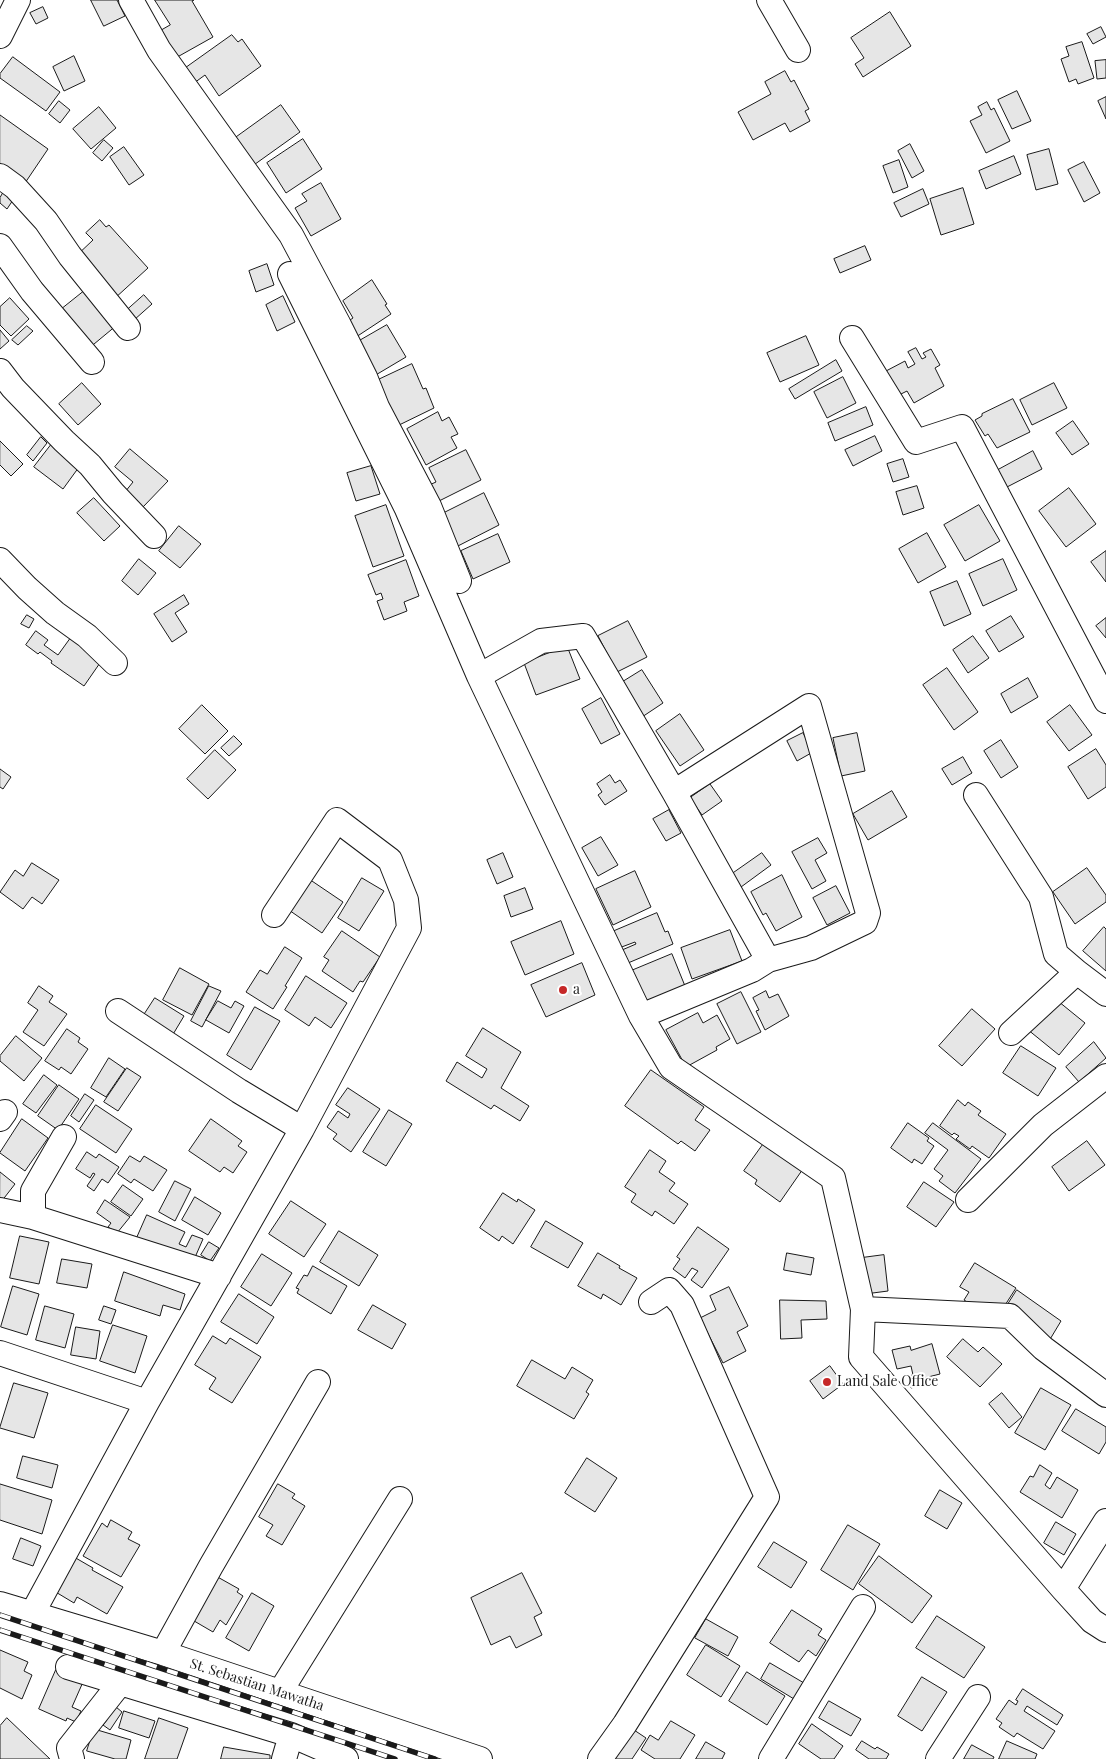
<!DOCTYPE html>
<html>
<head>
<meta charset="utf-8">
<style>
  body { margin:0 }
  canvas { display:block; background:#fff }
</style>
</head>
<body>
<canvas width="1106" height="1759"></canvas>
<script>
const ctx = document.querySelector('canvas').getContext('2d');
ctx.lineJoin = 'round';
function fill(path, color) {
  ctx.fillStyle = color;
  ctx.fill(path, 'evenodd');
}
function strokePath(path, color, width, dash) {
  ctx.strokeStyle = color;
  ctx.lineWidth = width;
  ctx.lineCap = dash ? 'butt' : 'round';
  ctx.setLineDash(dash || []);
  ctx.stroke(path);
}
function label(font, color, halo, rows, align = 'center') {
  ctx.font = font + ' "Playfair Display",serif';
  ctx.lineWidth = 4;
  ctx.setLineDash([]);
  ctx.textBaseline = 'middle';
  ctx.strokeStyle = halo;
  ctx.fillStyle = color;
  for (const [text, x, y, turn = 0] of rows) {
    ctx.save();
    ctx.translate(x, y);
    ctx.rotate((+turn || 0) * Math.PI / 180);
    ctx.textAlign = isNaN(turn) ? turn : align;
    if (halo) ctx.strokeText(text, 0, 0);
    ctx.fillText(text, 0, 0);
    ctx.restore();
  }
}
const building = new Path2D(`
  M91,0H117L125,16L104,26Z
  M155,0H194L192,1L213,37L172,60L156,33L170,25Z
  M43,7L48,18L36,24L30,13Z
  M890,12L911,46L863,77L855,64L864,58L851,38Z
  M1101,27L1106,37L1093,44L1087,34Z
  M232,35L238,42L242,39L261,66L219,96L205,75L190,86L180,72Z
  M1082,42L1094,78L1078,84L1076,79L1069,82L1061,59L1069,56L1066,47Z
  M74,56L85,81L64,91L53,67Z
  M13,57L60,92L46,111L0,78V74Z
  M1106,60V78L1097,79L1095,61Z
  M785,71L791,82L794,80L809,109L805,111L810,121L790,132L785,123L753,140L738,112L771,94L765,82Z
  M1017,91L1031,121L1012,129L998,100Z
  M1106,97V119L1098,101Z
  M59,101L70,110L60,123L49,114Z
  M987,102L991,110L994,108L1010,141L986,153L970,121L982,115L978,107Z
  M281,105L300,132L251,167L231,141Z
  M99,107L116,128L91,149L73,129Z
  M0,115L48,149L25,183L0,166Z
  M303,139L322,169L286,193L267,163Z
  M104,140L113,148L102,161L93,153Z
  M910,144L924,171L912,178L898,151Z
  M124,147L144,175L129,185L110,157Z
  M1049,149L1058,184L1036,190L1027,155Z
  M1014,156L1021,174L986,189L979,171Z
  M899,160L908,187L893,193L883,166Z
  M1084,162L1100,193L1084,202L1068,170Z
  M321,183L341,219L311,236L295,208L307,201L302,194Z
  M963,188L974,224L941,235L930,199Z
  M923,189L929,204L901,217L894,203Z
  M3,193L13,200L7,209L0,203V198Z
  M100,220L106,227L109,225L148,268L114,299L75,257L93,240L86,233Z
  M865,246L871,260L840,273L834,259Z
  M267,264L274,285L256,292L249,271Z
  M372,280L387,304L385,305L391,314L353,339L344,324L353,318L343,301Z
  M88,288L117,325L88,349L58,312Z
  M144,295L152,304L134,320L126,311Z
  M283,296L295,322L277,331L266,305Z
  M10,298L29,319L11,336L0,325V307Z
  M387,325L406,357L374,376L354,344Z
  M27,326L33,331L18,345L12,340Z
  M0,330L9,341L0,349Z
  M806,336L819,365L780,382L767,353Z
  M916,348L922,359L926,357L923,353L931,349L940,365L935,368L944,386L914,403L907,391L899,395L886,371L905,361L908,368L915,364L908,352Z
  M836,360L842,371L795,399L789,389Z
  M412,364L423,389L426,388L434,408L395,427L378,380Z
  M843,377L856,403L827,418L814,392Z
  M82,383L101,404L78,425L59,404Z
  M1054,383L1067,408L1032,425L1020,400Z
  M1013,399L1030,432L997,448L988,434L985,436L975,420L982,416V414Z
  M866,407L873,425L835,441L828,423Z
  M438,412L442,421L449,417L458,434L451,437L457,448L426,465L407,429Z
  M1073,421L1089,444L1072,455L1056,433Z
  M875,436L882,451L853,466L845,450Z
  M41,437L47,443L33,461L27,455Z
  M0,441L23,464L11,476L0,465Z
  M51,445L79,467L63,489L34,467Z
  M130,449L168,481L143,507L125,492L133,482L115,467Z
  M466,450L481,480L435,503L427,486L436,482L429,468Z
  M1033,451L1042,469L1007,487L998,470Z
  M903,459L909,477L893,482L887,464Z
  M371,466L380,494L356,501L347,473Z
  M917,486L924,508L903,515L896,492Z
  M1069,488L1096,524L1066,547L1039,511Z
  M484,493L499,525L452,549L436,517Z
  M94,498L120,526L104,541L77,513Z
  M386,505L404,556L373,567L355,516Z
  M979,505L1000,541L965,561L944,525Z
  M179,526L201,544L180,568L159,551Z
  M927,533L946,567L918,583L899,549Z
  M498,534L510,562L473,579L461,551Z
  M1106,551V582L1091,562Z
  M139,559L156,573L138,595L122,581Z
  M1003,559L1017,590L983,606L969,574Z
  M406,560L419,596L404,602L407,611L384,620L377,601L383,599L381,593L376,595L368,575Z
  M957,581L971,614L944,626L930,592Z
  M184,595L189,604L175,613L187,632L172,642L154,614Z
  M27,615L34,619L29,628L21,624Z
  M1011,616L1024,637L999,652L986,631Z
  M1106,618V638L1096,626Z
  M628,621L647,657L617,672L598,636Z
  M36,631L48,640L44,645L58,655L71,637L102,660L84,686L51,663L52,661L40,652L38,654L26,645Z
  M973,636L989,658L968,673L953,650Z
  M567,646L580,679L536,695L524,663Z
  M947,668L978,712L954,730L923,685Z
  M642,670L663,703L642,717L621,683Z
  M1028,678L1038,697L1011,713L1001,694Z
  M601,698L620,734L601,744L582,709Z
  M202,705L228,731L205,754L179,729Z
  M1070,705L1092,735L1069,751L1047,722Z
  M680,714L704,750L680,766L656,731Z
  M803,733L813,752L797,761L787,741Z
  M857,733L865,771L841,776L833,738Z
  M234,736L242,744L229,756L221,748Z
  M1001,740L1018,767L1001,778L984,751Z
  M1096,749L1106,765V787L1088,799L1068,767Z
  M215,750L236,770L208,799L187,779Z
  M963,757L972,773L952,785L942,769Z
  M0,769L11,777L3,789L0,787Z
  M610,775L615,783L620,780L627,791L605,805L598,795L602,792L597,784Z
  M710,784L722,801L702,815L690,798Z
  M892,791L907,817L868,840L853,814Z
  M669,810L681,833L666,841L653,819Z
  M601,837L618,865L598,876L582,848Z
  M818,838L827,853L815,860L826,881L812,889L792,852Z
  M503,853L513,877L497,884L487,860Z
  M762,853L771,865L741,887L732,874Z
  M32,863L59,880L42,904L32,897L23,909L0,892L15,870L23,876Z
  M1087,868L1106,895V902L1075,924L1053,892Z
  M635,871L651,907L613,925L596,889Z
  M782,875L802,917L776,931L766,913L763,915L751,892Z
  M306,877L343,902L322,933L286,908Z
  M362,878L384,891L359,931L338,918Z
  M836,886L850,913L827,925L813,898Z
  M525,888L533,909L511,917L504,896Z
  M657,913L665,932L668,931L673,944L628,963L622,950L636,944L635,942L619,948L612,932Z
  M561,921L574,954L525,975L511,942Z
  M1104,927L1106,929V971L1083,951Z
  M730,930L742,961L692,979L681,948Z
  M342,931L380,957L363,982L360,981L353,992L322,971L329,960L324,957Z
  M285,947L302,958L285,986L287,987L273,1009L246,992L260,970L267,974Z
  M672,954L685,986L644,1003L631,971Z
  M582,963L595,995L546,1017L531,985Z
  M180,968L209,984L192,1015L163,1000Z
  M306,976L347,1003L331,1028L315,1017L309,1026L285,1010Z
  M39,986L53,996L49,1002L67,1014L44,1046L23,1032L38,1010L28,1003Z
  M209,986L221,991L202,1027L191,1021Z
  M766,991L769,998L778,994L789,1016L765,1030L756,1011L759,1010L753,998Z
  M741,992L761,1032L737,1044L717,1004Z
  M1053,997L1085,1023L1059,1055L1027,1029Z
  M155,998L184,1016L172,1036L142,1018Z
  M218,1001L231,1008L235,1001L244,1006L229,1033L206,1020Z
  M255,1007L280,1021L251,1070L227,1055Z
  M972,1009L995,1029L962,1066L939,1046Z
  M698,1013L703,1023L717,1015L730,1039L716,1047L717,1050L686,1067L666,1030Z
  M483,1028L521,1052L501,1088L529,1106L520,1121L494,1105L491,1109L446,1081L457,1062L482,1078L487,1069L466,1056Z
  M67,1029L80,1038L78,1042L88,1049L71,1074L61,1067L59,1070L45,1061Z
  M16,1036L42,1058L24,1081L0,1061V1056Z
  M1094,1042L1106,1058L1079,1082L1066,1067Z
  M1021,1046L1056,1068L1038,1096L1003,1073Z
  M109,1058L125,1069L106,1097L91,1088Z
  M127,1068L141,1077L118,1111L104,1102Z
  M651,1070L704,1107L695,1120L710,1130L695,1151L681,1141L678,1144L625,1106Z
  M44,1075L57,1085L36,1113L23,1104Z
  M59,1085L79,1099L58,1130L38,1116Z
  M348,1088L380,1109L351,1152L333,1139L337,1134L327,1127L338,1111L348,1118L350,1114L336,1105Z
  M85,1094L94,1100L79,1122L71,1116Z
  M958,1100L965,1106L968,1102L981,1111L978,1115L1006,1134L989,1158L972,1146L970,1149L956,1139L959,1136L954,1133L952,1135L940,1126Z
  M96,1105L132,1129L116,1153L80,1129Z
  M389,1110L412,1124L386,1166L363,1152Z
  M22,1119L48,1138L25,1171L0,1153Z
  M211,1119L242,1141L238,1146L247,1152L233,1173L224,1167L220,1172L189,1151Z
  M908,1123L929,1138L927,1141L934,1146L922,1164L914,1159L912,1163L891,1148Z
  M933,1123L981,1159L955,1193L939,1181L943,1176L934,1169L948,1150L925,1133Z
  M767,1139L805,1166L780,1202L755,1184L757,1180L744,1171Z
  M1087,1141L1105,1165L1069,1191L1052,1167Z
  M650,1150L666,1161L659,1172L675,1183L669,1191L688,1204L674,1224L655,1211L652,1216L631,1202L636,1194L625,1187Z
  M87,1152L96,1158L99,1154L119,1167L108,1183L102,1179L94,1191L87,1186L95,1174L93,1173L90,1178L76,1169Z
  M130,1156L140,1162L144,1156L167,1170L153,1191L134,1179L131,1183L118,1174Z
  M0,1172L15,1184L1,1202H0Z
  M175,1181L191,1189L175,1221L159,1212Z
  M924,1182L954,1202L936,1227L907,1207Z
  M123,1185L143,1199L131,1216L111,1202Z
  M503,1193L517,1202L518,1199L535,1210L513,1244L502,1236L499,1241L480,1228Z
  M195,1197L221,1213L208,1235L182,1220Z
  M105,1200L130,1217L117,1233L108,1227L111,1223L97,1213Z
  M291,1201L326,1224L304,1257L269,1234Z
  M147,1215L185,1232L179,1244L186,1247L192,1235L203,1239L193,1262L136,1240Z
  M546,1221L583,1243L568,1268L531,1247Z
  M698,1227L729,1249L702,1288L691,1280L698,1271L692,1268L685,1278L673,1269L680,1259L677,1257Z
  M339,1231L378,1255L359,1286L320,1262Z
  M20,1236L49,1242L39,1284L10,1278Z
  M209,1242L219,1248L210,1261L201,1255Z
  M598,1253L620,1266L619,1268L637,1278L621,1305L603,1294L601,1299L578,1286Z
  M787,1253L814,1258L811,1275L784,1270Z
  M262,1254L292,1273L271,1306L241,1287Z
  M884,1255L888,1291L865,1294L854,1259Z
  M62,1259L92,1264L87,1288L57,1283Z
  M975,1263L1016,1288L1000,1313L980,1310L964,1300L969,1292L960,1287Z
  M313,1266L347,1286L331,1314L297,1293L299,1289L296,1288L304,1275L307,1276Z
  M124,1272L185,1294L180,1310L163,1305L160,1316L115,1301Z
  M13,1286L39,1294L27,1335L1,1327Z
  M729,1287L748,1326L737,1332L746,1351L723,1363L700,1318L716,1310L710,1296Z
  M1017,1290L1061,1321L1049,1341L1000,1317Z
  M239,1294L274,1317L257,1344L221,1322Z
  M780,1300L826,1301L827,1319L801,1320L802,1338L781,1339Z
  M373,1305L406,1324L392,1349L358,1330Z
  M45,1306L74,1314L65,1348L36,1340Z
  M104,1306L116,1310L111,1324L99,1320Z
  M113,1325L147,1336L135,1373L100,1361Z
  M76,1327L100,1331L96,1359L71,1355Z
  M213,1336L226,1344L230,1338L261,1357L232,1403L209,1389L216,1378L195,1365Z
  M963,1339L978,1352L983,1347L1002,1364L980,1387L947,1357Z
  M932,1344L940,1374L924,1378L925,1384L911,1388L908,1376L913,1375L911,1366L897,1369L892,1350L910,1346L911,1350Z
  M532,1360L565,1379L572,1367L593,1380L586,1392L589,1394L574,1419L517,1386Z
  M830,1366L843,1384L823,1399L810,1381Z
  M14,1383L48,1393L34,1438L0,1428Z
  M1041,1388L1071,1405L1045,1450L1015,1433Z
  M1002,1393L1022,1417L1009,1428L989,1404Z
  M1076,1409L1106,1427V1442L1099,1454L1062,1431Z
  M23,1456L58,1465L52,1488L17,1478Z
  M587,1458L617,1478L595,1512L565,1493Z
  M1040,1465L1052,1473L1045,1485L1050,1489L1057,1477L1078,1490L1062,1518L1020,1492L1030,1476L1033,1477Z
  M0,1484L52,1500L42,1534L0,1520Z
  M278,1484L295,1494L292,1498L305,1506L282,1545L266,1536L273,1525L259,1517Z
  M940,1490L962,1503L947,1529L925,1516Z
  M111,1520L132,1532L128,1539L140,1545L121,1577L83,1556L102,1523L107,1527Z
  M1056,1522L1076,1534L1064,1555L1044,1543Z
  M848,1525L880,1544L853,1590L821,1570Z
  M21,1538L41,1546L33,1566L13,1559Z
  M774,1542L807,1562L791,1588L758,1567Z
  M879,1556L932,1596L912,1623L859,1584Z
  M74,1557L93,1568L92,1570L123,1587L107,1614L77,1597L74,1603L54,1591Z
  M522,1573L542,1613L534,1617L542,1635L516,1648L510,1636L491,1645L471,1598Z
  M214,1575L239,1589L237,1592L243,1596L226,1625L220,1620L213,1632L189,1618Z
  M252,1593L274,1606L249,1651L226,1638Z
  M792,1610L822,1629L818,1635L826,1640L816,1656L808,1650L799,1662L770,1643Z
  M937,1616L985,1647L964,1678L916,1648Z
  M706,1619L738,1637L728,1656L695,1638Z
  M706,1645L740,1666L721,1697L687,1675Z
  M0,1650L28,1662L24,1671L32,1675L22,1699L0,1688Z
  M770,1663L804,1683L794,1699L761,1679Z
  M56,1670L83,1682L72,1707L81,1711L76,1722L67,1718L66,1721L39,1709Z
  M747,1672L785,1696L767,1725L729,1701Z
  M922,1677L947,1692L922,1731L898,1716Z
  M1023,1689L1063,1715L1057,1725L1027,1706L1024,1711L1055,1731L1043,1749L1017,1733L1014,1737L999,1727L1002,1723L996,1719L1009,1700L1016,1705L1018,1701L1016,1700Z
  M829,1701L861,1719L851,1736L819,1718Z
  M116,1707L122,1712L110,1730L103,1725L107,1720L100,1715Z
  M124,1711L155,1721L149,1738L119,1728Z
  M7,1718L50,1759H0V1726Z
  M159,1718L188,1728L177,1759H145Z
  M671,1721L695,1735L680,1759H655L641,1750L650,1735L658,1740Z
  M812,1724L843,1746L834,1759H821L799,1744Z
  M94,1729L131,1740L126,1759H115L87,1751Z
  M634,1730L646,1738L632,1759H615Z
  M862,1741L875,1749L877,1747L889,1754L886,1759H869L856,1750Z
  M1007,1741L1037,1754L1035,1759H999Z
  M706,1742L725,1753L722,1759H696Z
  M972,1745L994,1757L993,1759H964Z
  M224,1747L270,1755V1759H221Z`);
const minor = new Path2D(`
  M131,0L159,50L291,235L339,325L365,377L377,407L429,506L459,581
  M769,0L798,50
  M0,36L18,0
  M0,176L15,187L46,221L70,256L128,328
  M0,246L32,291L92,362
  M290,274L407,509L479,676L641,1016L671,1067L833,1178L863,1309L861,1357L1063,1589L1092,1621L1106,1630
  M852,338L916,442L962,427L1106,701
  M0,371L13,388L64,441L90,465L113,493L154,536
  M0,560L27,588L55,613L87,636L115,663
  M479,676L541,641L583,636L674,792L768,960L752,970L641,1016
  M674,792L809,706L868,913L865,922L811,948L768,960
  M976,795L1041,897L1056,954L1077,972L1106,994
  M118,1011L239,1091L302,1129
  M1011,1033L1077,972
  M0,1119L5,1112
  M968,1200L1043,1125L1106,1076
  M0,1210L33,1217L219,1276
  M33,1217V1191L64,1137
  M863,1309L1010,1316L1043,1348L1106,1395
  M0,1353L147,1402
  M1063,1589L1106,1521
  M0,1604L163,1653L480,1759
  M32,1614L147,1402L302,1129L409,928L406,900L390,860L337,820L274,915
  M163,1653L211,1566L318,1382
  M68,1667L291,1735L346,1759
  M280,1692L400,1499
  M72,1759L69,1748L121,1682
  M284,1759L291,1735
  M600,1759L625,1724L767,1497L682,1305L669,1290L651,1302
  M771,1759L863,1607
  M938,1759L978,1697`);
const rail = new Path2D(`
  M0,1615L435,1759
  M0,1630L395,1759`);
const markers = [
  [563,990,5,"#c62828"],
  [827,1382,5,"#c62828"]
];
const poiNames = [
  ["a",573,990],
  ["Land Sale Office",837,1382]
];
const streetNames = [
  ["St. Sebastian Mawatha",257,1685,18]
];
fill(building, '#e6e6e6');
strokePath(building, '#1a1a1a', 1);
strokePath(minor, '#1a1a1a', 26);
strokePath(minor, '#fff', 24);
strokePath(rail, '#1a1a1a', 5.5);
strokePath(rail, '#fff', 4, [11]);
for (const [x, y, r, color] of markers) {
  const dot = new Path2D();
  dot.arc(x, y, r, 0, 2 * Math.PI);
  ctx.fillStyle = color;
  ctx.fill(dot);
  strokePath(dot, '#fff', 2);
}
label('14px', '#1a1a1a', '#fff', poiNames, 'left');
label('14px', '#1a1a1a', '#fff', streetNames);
</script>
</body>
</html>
